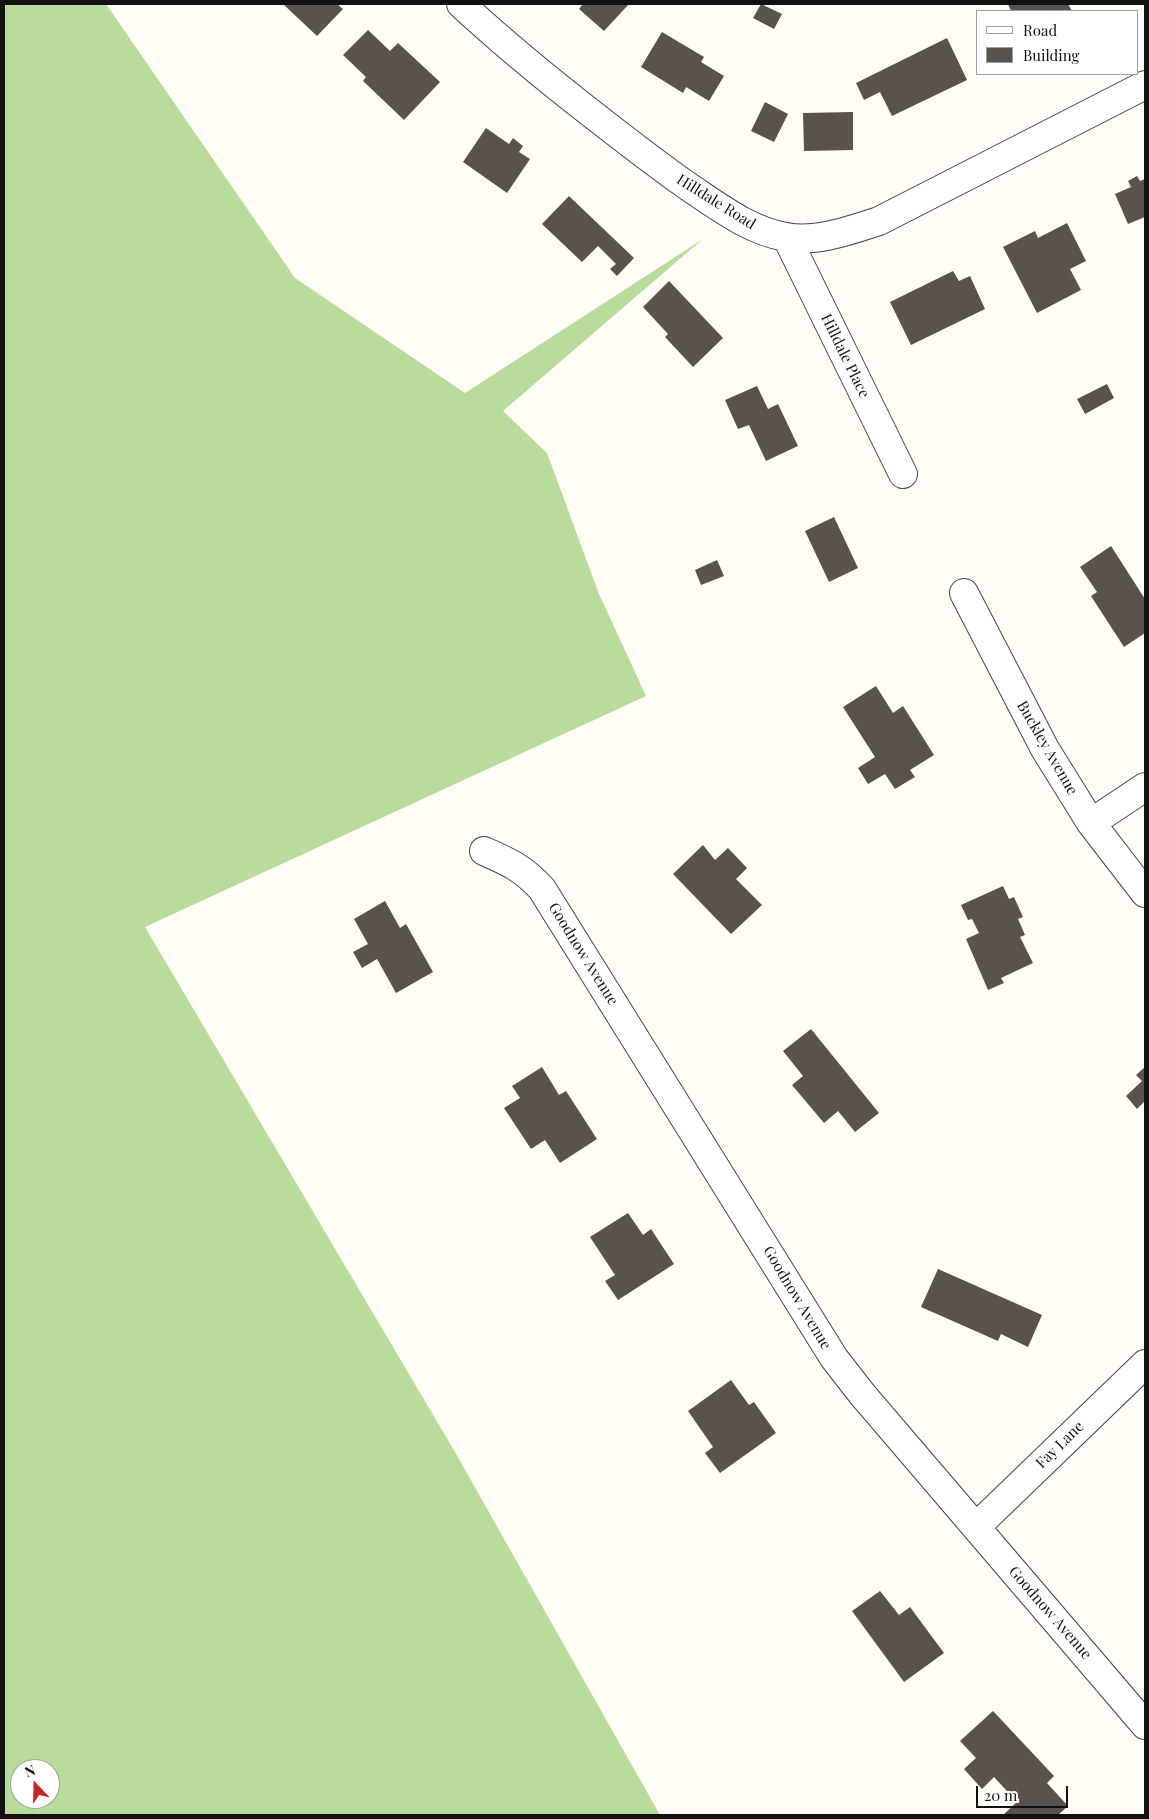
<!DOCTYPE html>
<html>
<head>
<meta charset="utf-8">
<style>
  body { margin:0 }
  #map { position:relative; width:1149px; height:1819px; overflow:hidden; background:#fffdf5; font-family:"Playfair Display",serif }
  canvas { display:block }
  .frame { position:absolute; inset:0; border:5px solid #111; pointer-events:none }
  .legend { position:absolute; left:976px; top:10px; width:162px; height:65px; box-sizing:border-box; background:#fff; border:1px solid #a0a0a0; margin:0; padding:6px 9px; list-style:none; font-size:15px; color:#111 }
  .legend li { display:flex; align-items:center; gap:10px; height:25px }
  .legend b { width:25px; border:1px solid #a0a0a0 }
  .north { position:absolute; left:10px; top:1759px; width:50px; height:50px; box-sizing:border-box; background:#fff; border:1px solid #a0a0a0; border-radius:50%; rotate:339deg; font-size:14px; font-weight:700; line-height:20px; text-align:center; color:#111 }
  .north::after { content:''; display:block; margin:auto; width:18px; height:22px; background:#c4262e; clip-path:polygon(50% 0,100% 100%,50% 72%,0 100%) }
  .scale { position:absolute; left:976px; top:1786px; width:92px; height:22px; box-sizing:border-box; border:2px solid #111; border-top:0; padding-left:6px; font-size:15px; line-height:18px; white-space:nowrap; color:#111; -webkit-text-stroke:4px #fff; paint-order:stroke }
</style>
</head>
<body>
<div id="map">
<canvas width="1149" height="1819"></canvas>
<div class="frame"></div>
<ul class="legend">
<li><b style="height:6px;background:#fff"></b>Road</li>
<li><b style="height:14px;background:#5a524d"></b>Building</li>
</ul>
<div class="north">N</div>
<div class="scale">20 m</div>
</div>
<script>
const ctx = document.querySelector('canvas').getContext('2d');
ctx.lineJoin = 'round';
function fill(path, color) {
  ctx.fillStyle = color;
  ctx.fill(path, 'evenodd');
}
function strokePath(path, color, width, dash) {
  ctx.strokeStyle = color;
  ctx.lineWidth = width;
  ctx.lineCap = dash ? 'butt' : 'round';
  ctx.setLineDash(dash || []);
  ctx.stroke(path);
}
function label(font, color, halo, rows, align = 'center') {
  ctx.font = font + ' "Playfair Display",serif';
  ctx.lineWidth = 5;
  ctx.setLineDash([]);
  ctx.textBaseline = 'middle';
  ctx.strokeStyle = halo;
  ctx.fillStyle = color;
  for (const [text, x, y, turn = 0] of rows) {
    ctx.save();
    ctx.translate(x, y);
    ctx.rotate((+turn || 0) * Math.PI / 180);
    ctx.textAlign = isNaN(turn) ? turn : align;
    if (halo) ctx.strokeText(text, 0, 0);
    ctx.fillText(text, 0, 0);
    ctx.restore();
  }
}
const forest = new Path2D(`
  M4,4H106L295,278L465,393L703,239L503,411L547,453L599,594L646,696L145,927L455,1452L660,1815H4ZM20,1769H50V1799H20Z`);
const building = new Path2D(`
  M283,4H337L343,9L317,36Z
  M583,4H629L604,31L579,9Z
  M761,4L782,14L774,29L753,18Z
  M1008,4H1068L1072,11H1011Z
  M368,30L390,51L398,43L440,82L404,120L363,81L366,77L343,55Z
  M662,32L704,57L701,62L724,76L709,101L686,87L683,93L641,67Z
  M947,38L967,80L892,116L880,92L864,100L856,83Z
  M765,102L788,114L774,142L751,131Z
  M853,112V150L804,151L803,113Z
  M486,128L509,144L513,138L523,146L519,152L530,159L507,193L463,162Z
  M1137,176L1140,181L1145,179V217L1128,224L1115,194L1131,187L1128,181Z
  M569,196L634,258L617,276L610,269L616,264L598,246L582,262L542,224Z
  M1067,223L1086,261L1070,269L1081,290L1037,313L1003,247L1035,231L1038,238Z
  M953,271L959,281L970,276L985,309L911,345L890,302Z
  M669,281L723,338L693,367L665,337L668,334L643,307Z
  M1107,384L1114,398L1085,414L1077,399Z
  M757,386L768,409L778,404L798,446L766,461L749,425L738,429L725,400Z
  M834,517L858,568L829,582L805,531Z
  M1111,546L1145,599V633L1124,647L1091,596L1097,592L1080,567Z
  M717,560L724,576L701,585L695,570Z
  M876,686L893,713L903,706L934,755L910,770L915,777L895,789L885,774L868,784L858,768L875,757L843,707Z
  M703,845L715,860L728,848L747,868L736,879L762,905L731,934L673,874Z
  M1003,886L1009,899L1014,897L1023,917L1018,919L1025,935L1020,937L1033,963L1001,978L1004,983L988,990L966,939L979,933L972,919L968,920L961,905Z
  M385,901L400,928L406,924L433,972L396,993L377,959L362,968L353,952L368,944L354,919Z
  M811,1029L879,1113L855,1132L838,1111L824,1123L792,1085L803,1076L783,1051Z
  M542,1067L559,1095L566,1091L597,1139L560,1163L545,1140L531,1149L504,1108L520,1098L512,1086Z
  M1145,1067V1101L1137,1109L1126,1096L1142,1081L1136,1075Z
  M628,1213L643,1235L651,1229L674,1264L618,1300L605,1281L615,1275L590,1237Z
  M938,1269L1042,1315L1028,1347L1001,1334L998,1341L921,1307Z
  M731,1380L749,1405L754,1402L776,1433L720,1473L705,1453L713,1447L688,1411Z
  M880,1591L899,1615L910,1607L944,1653L904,1682L852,1611Z
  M993,1711L1054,1776L1047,1783L1068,1806L1058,1815H1005L1004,1814L1017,1802L994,1777L982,1789L964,1769L976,1758L960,1741Z`);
const minor = new Path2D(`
  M461,4C502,42 547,79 592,114C624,139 656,164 689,187C719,207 750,231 786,237C816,243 851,230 879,221L1145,85
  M787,238L903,474
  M964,593L1045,749L1091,823L1145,893
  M1091,823L1145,787
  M484,851C509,862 523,868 542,889L834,1358L862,1394L1145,1725
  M976,1527L1145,1364`);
const streetNames = [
  ["Hilldale Road",716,202,32],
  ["Hilldale Place",845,356,64],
  ["Buckley Avenue",1047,748,60],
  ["Goodnow Avenue",583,954,58],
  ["Goodnow Avenue",797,1298,59],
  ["Fay Lane",1060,1445,-44],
  ["Goodnow Avenue",1050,1613,49]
];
fill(forest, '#b9dc9c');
fill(building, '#5a524d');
strokePath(minor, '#444', 30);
strokePath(minor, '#fff', 28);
label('15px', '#111', '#fff', streetNames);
</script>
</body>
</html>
